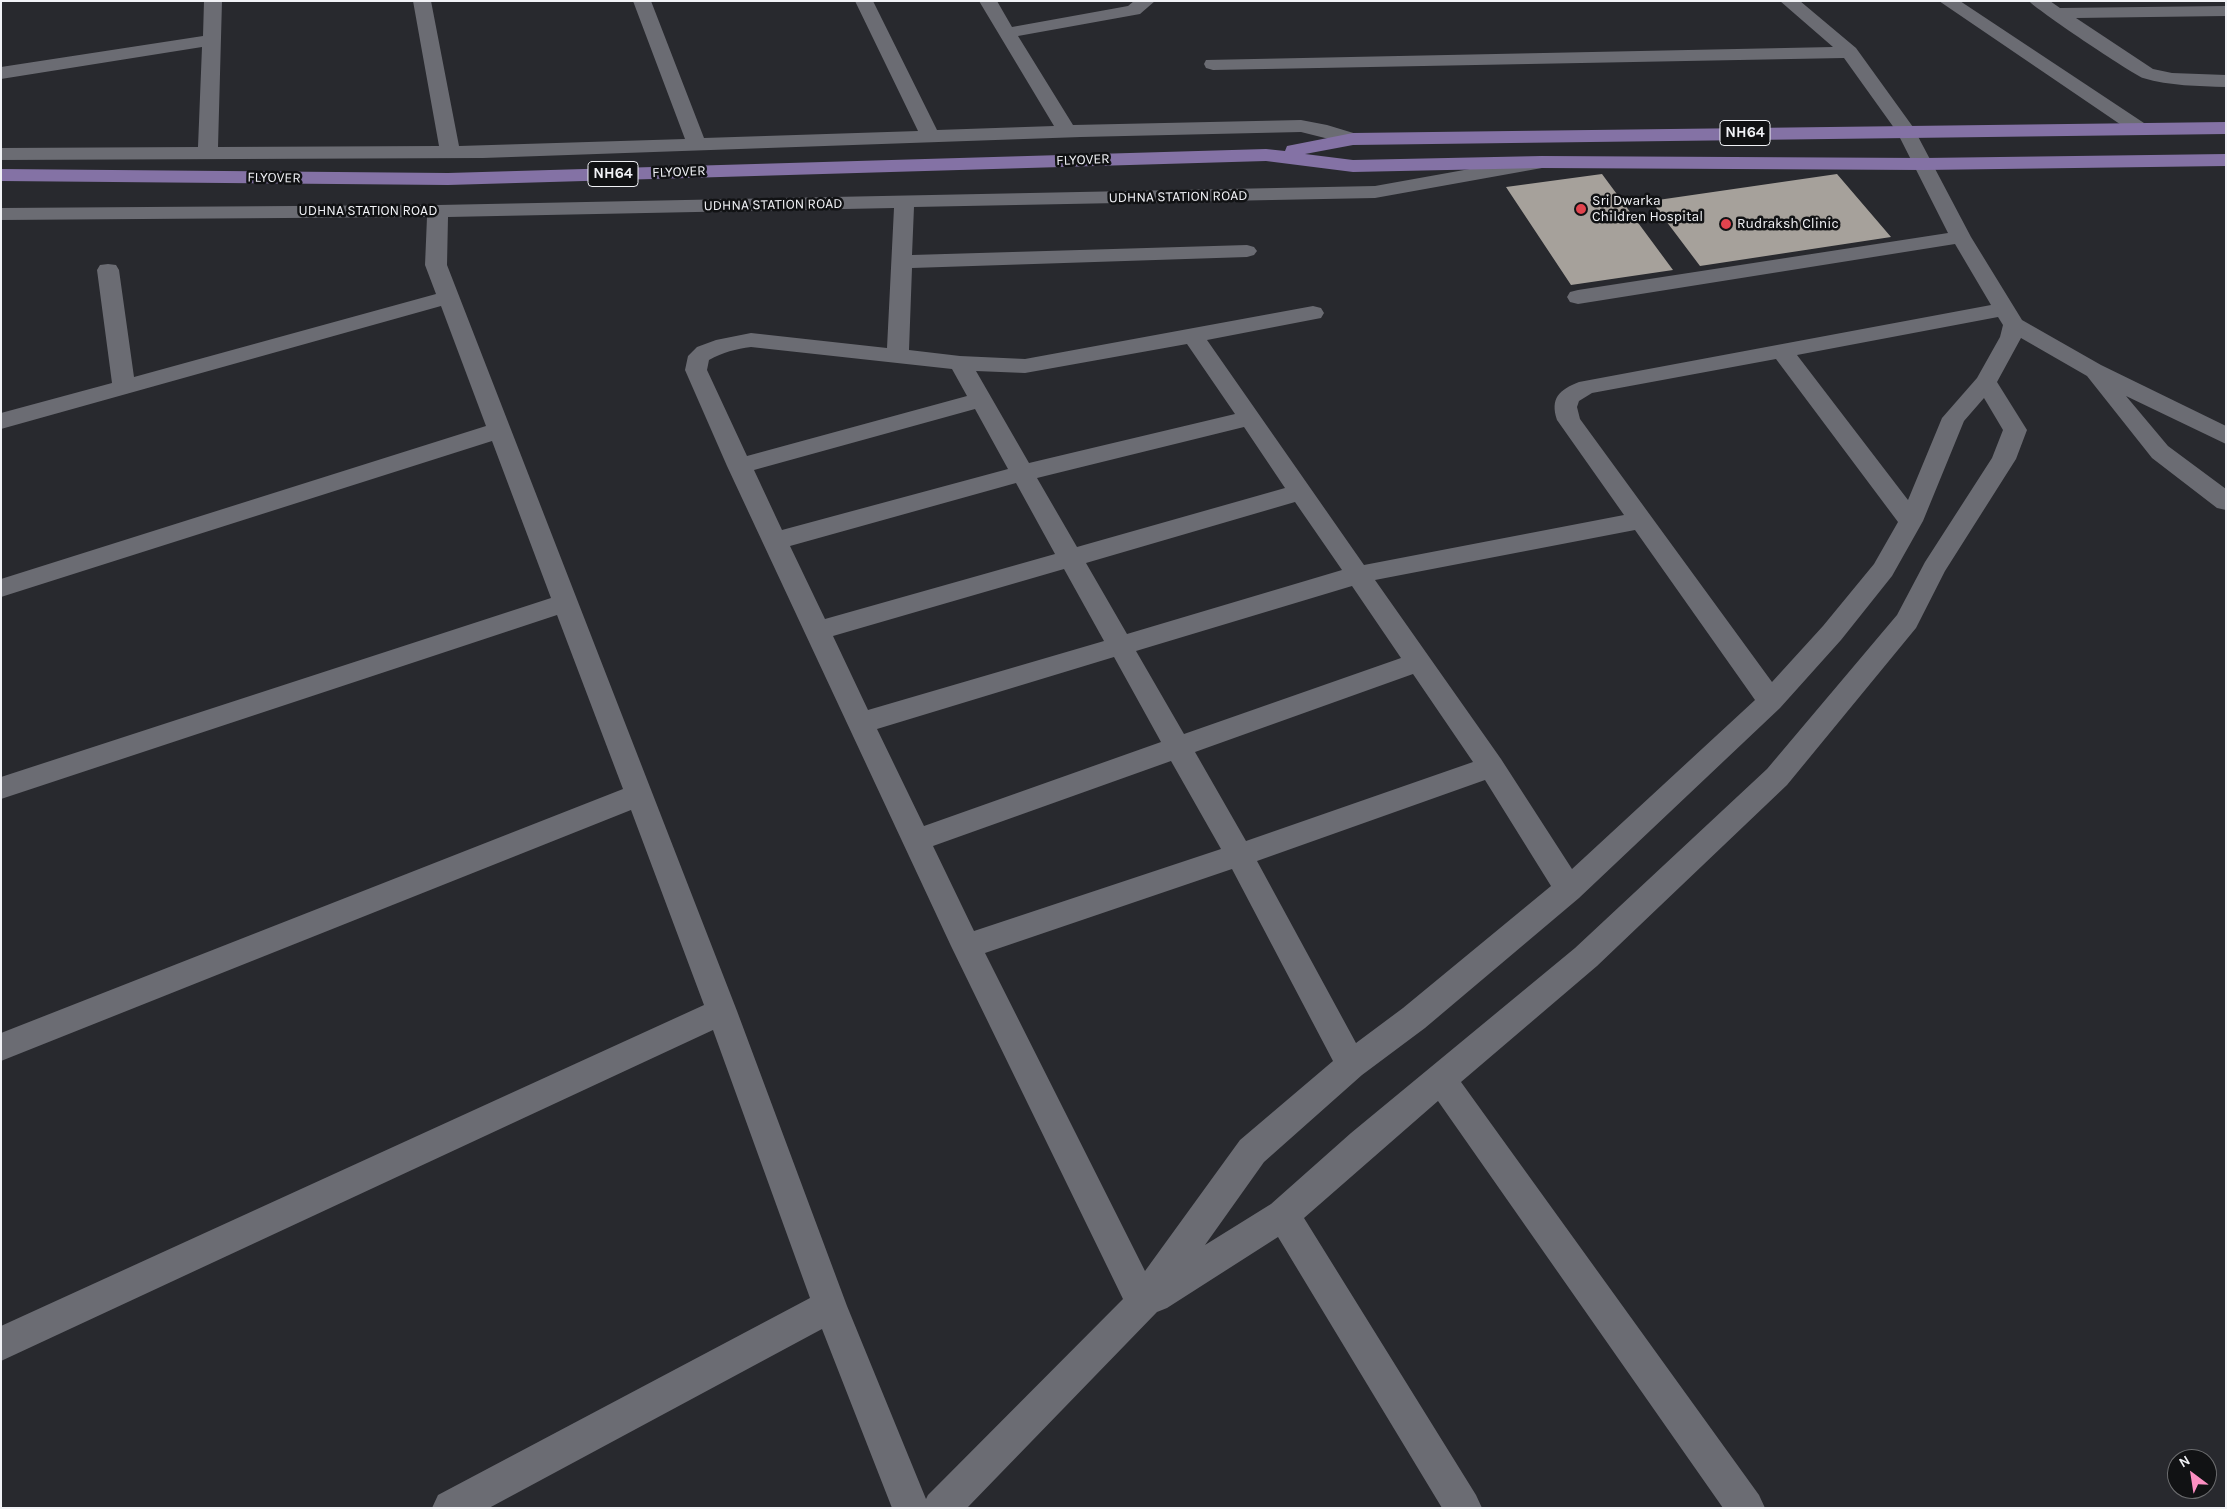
<!DOCTYPE html>
<html>
<head>
<meta charset="utf-8">
<style>
  body { margin:0 }
  #map { position:relative; width:2227px; height:1509px; overflow:hidden; background:#28292e; font-family:Karla,sans-serif }
  canvas { display:block }
  .frame { position:absolute; inset:0; border:2px solid #f1f2f6; pointer-events:none }
  .north { position:absolute; left:2167px; top:1449px; width:50px; height:50px; box-sizing:border-box; background:#111214; border:1px solid #6b6c6e; border-radius:50%; rotate:329deg; font-size:14px; font-weight:700; line-height:20px; text-align:center; color:#f1f2f6 }
  .north::after { content:''; display:block; margin:auto; width:18px; height:22px; background:#fc8fc2; clip-path:polygon(50% 0,100% 100%,50% 72%,0 100%) }
</style>
</head>
<body>
<div id="map">
<canvas width="2227" height="1509"></canvas>
<div class="frame"></div>
<div class="north">N</div>
</div>
<script>
const ctx = document.querySelector('canvas').getContext('2d');
ctx.lineJoin = 'round';
function fill(path, color) {
  ctx.fillStyle = color;
  ctx.fill(path, 'evenodd');
}
function strokePath(path, color, width, dash) {
  ctx.strokeStyle = color;
  ctx.lineWidth = width;
  ctx.lineCap = dash ? 'butt' : 'round';
  ctx.setLineDash(dash || []);
  ctx.stroke(path);
}
function label(font, color, halo, rows, align = 'center') {
  ctx.font = font + ' Karla,sans-serif';
  ctx.lineWidth = 5;
  ctx.setLineDash([]);
  ctx.textBaseline = 'middle';
  ctx.strokeStyle = halo;
  ctx.fillStyle = color;
  for (const [text, x, y, turn = 0] of rows) {
    ctx.save();
    ctx.translate(x, y);
    ctx.rotate((+turn || 0) * Math.PI / 180);
    ctx.textAlign = isNaN(turn) ? turn : align;
    if (halo) ctx.strokeText(text, 0, 0);
    ctx.fillText(text, 0, 0);
    ctx.restore();
  }
}
const building = new Path2D(`
  M1602,174L1673,270L1571,285L1506,187Z
  M1837,174L1891,237L1700,266L1651,201Z`);
const minor = new Path2D(`
  M204,1H222L218,147L439,146L413,1H431L459,146L685,139L633,1H651L704,138L918,131L855,1H873L937,130L1054,126L979,1H997L1012,27L1128,6L1134,1H1155L1140,14L1018,36L1073,125L1301,120L1327,125L1360,135L1363,139L1360,143L1353,145L1301,132L1081,137L483,158L1,160V148L198,147L202,47L1,79V67L203,36Z
  M1780,1H1800L1856,48L1913,127L1971,237L2022,320L2101,365L2226,426V444L2126,396L2168,446L2226,489V510L2217,508L2152,458L2087,376L2021,338L1997,382L2027,430L2016,459L1945,571L1916,628L1787,785L1597,966L1461,1082L1759,1495L1765,1508H1723L1438,1101L1304,1218L1476,1495L1482,1508H1442L1278,1237L1167,1308L1157,1312L967,1508H892L822,1329L489,1508H432L438,1495L810,1298L713,1030L1,1361V1326L704,1005L631,810L1,1061V1033L623,789L557,615L1,799V777L551,598L492,441L1,597V579L486,426L441,306L1,429V413L112,383L97,270L100,265L108,264L116,265L119,270L134,377L436,294L425,265L427,217L1,220V208L438,205L1375,186L1542,156L1549,158L1552,162L1549,166L1542,168L1375,198L914,207L912,255L1247,245L1254,247L1257,251L1254,255L1247,257L912,268L909,350L960,356L1025,359L1313,306L1321,308L1324,313L1321,318L1207,340L1364,565L1624,515L1557,420C1550,398 1559,390 1579,382L1991,305L1955,244L1578,304L1570,302L1567,297L1570,292L1578,290L1948,233L1897,132L1844,58L1213,70L1206,68L1204,64L1206,60L1833,47ZM894,208L887,348L751,333L716,340L697,347L688,356L685,370L727,466L951,946L1123,1299L928,1495L926,1499L847,1306L737,1011L447,265L448,217ZM1998,317L2003,325L2000,337L1977,378L1942,418L1908,500L1797,355ZM1187,344L1235,414L1029,463L976,371L1025,373ZM751,347L952,369L967,396L747,456L707,370L709,360C723,352 736,349 751,347ZM1776,359L1898,522L1874,564L1823,626L1772,682L1580,419L1577,407L1579,401L1592,393ZM1984,398L2003,430L1992,458L1925,562L1897,615L1767,769L1575,948L1351,1133L1271,1204L1205,1245L1264,1162L1362,1075L1425,1028L1579,898L1780,708L1841,640L1892,576L1923,521L1964,421ZM975,409L1008,469L782,530L754,470ZM1244,427L1285,488L1077,547L1037,478ZM1016,483L1055,554L825,619L790,546ZM1295,502L1342,570L1127,634L1086,563ZM1635,530L1755,700L1572,869L1501,759L1375,580ZM1064,569L1104,641L868,710L833,636ZM1352,586L1401,658L1184,734L1136,651ZM1114,657L1161,742L924,826L877,729ZM1413,674L1473,762L1246,841L1195,752ZM1171,761L1221,849L974,931L933,846ZM1485,780L1551,886L1403,1008L1356,1043L1257,861ZM1232,869L1333,1061L1240,1140L1145,1271L985,953Z
  M1939,1H1960L2147,125L2150,129L2147,133L2140,135L2133,133Z
  M2029,1H2050L2060,8L2226,6V16L2076,18L2153,69L2172,73L2226,75V87C2198,86 2170,86 2143,78C2132,74 2034,8 2029,1Z`);
const primary = new Path2D(`
  M2226,122V134L1353,145L1305,154L1353,160L1542,156L1924,158L2226,154V166L1924,170L1542,168L1353,172L1266,161L448,185L1,181V169L448,173L1266,149L1285,151L1287,146L1353,133Z`);
const markers = [
  [1581,209,6,"#e0444e"],
  [1726,224,6,"#e0444e"]
];
const farStreetnames = [
  ["FLYOVER",1083,160,-2],
  ["FLYOVER",679,172,-2],
  ["FLYOVER",274,178,1],
  ["UDHNA STATION ROAD",1178,197,-1],
  ["UDHNA STATION ROAD",773,205,-1],
  ["UDHNA STATION ROAD",368,211]
];
const farPoinames = [
  ["Sri Dwarka",1592,201],
  ["Children Hospital",1592,217],
  ["Rudraksh Clinic",1737,224]
];
const shields = [
  [1745,133,50],
  [613,174,50]
];
const shieldNames = [
  ["NH64",1745,133],
  ["NH64",613,174]
];
fill(building, '#a6a19b');
fill(minor, '#6b6c73');
fill(primary, '#8472a5');
for (const [x, y, r, color] of markers) {
  const dot = new Path2D();
  dot.arc(x, y, r, 0, 2 * Math.PI);
  ctx.fillStyle = color;
  ctx.fill(dot);
  strokePath(dot, '#111214', 2);
}
label('14px', '#f1f2f6', '#111214', farStreetnames);
label('14px', '#f1f2f6', '#111214', farPoinames, 'left');
for (const [x, y, w] of shields) {
  const box = new Path2D();
  box.roundRect(x - w / 2, y - 12.5, w, 25, 4);
  ctx.fillStyle = '#111214';
  ctx.fill(box);
  strokePath(box, '#f1f2f6', 1);
}
label('bold 15px', '#f1f2f6', null, shieldNames);
</script>
</body>
</html>
